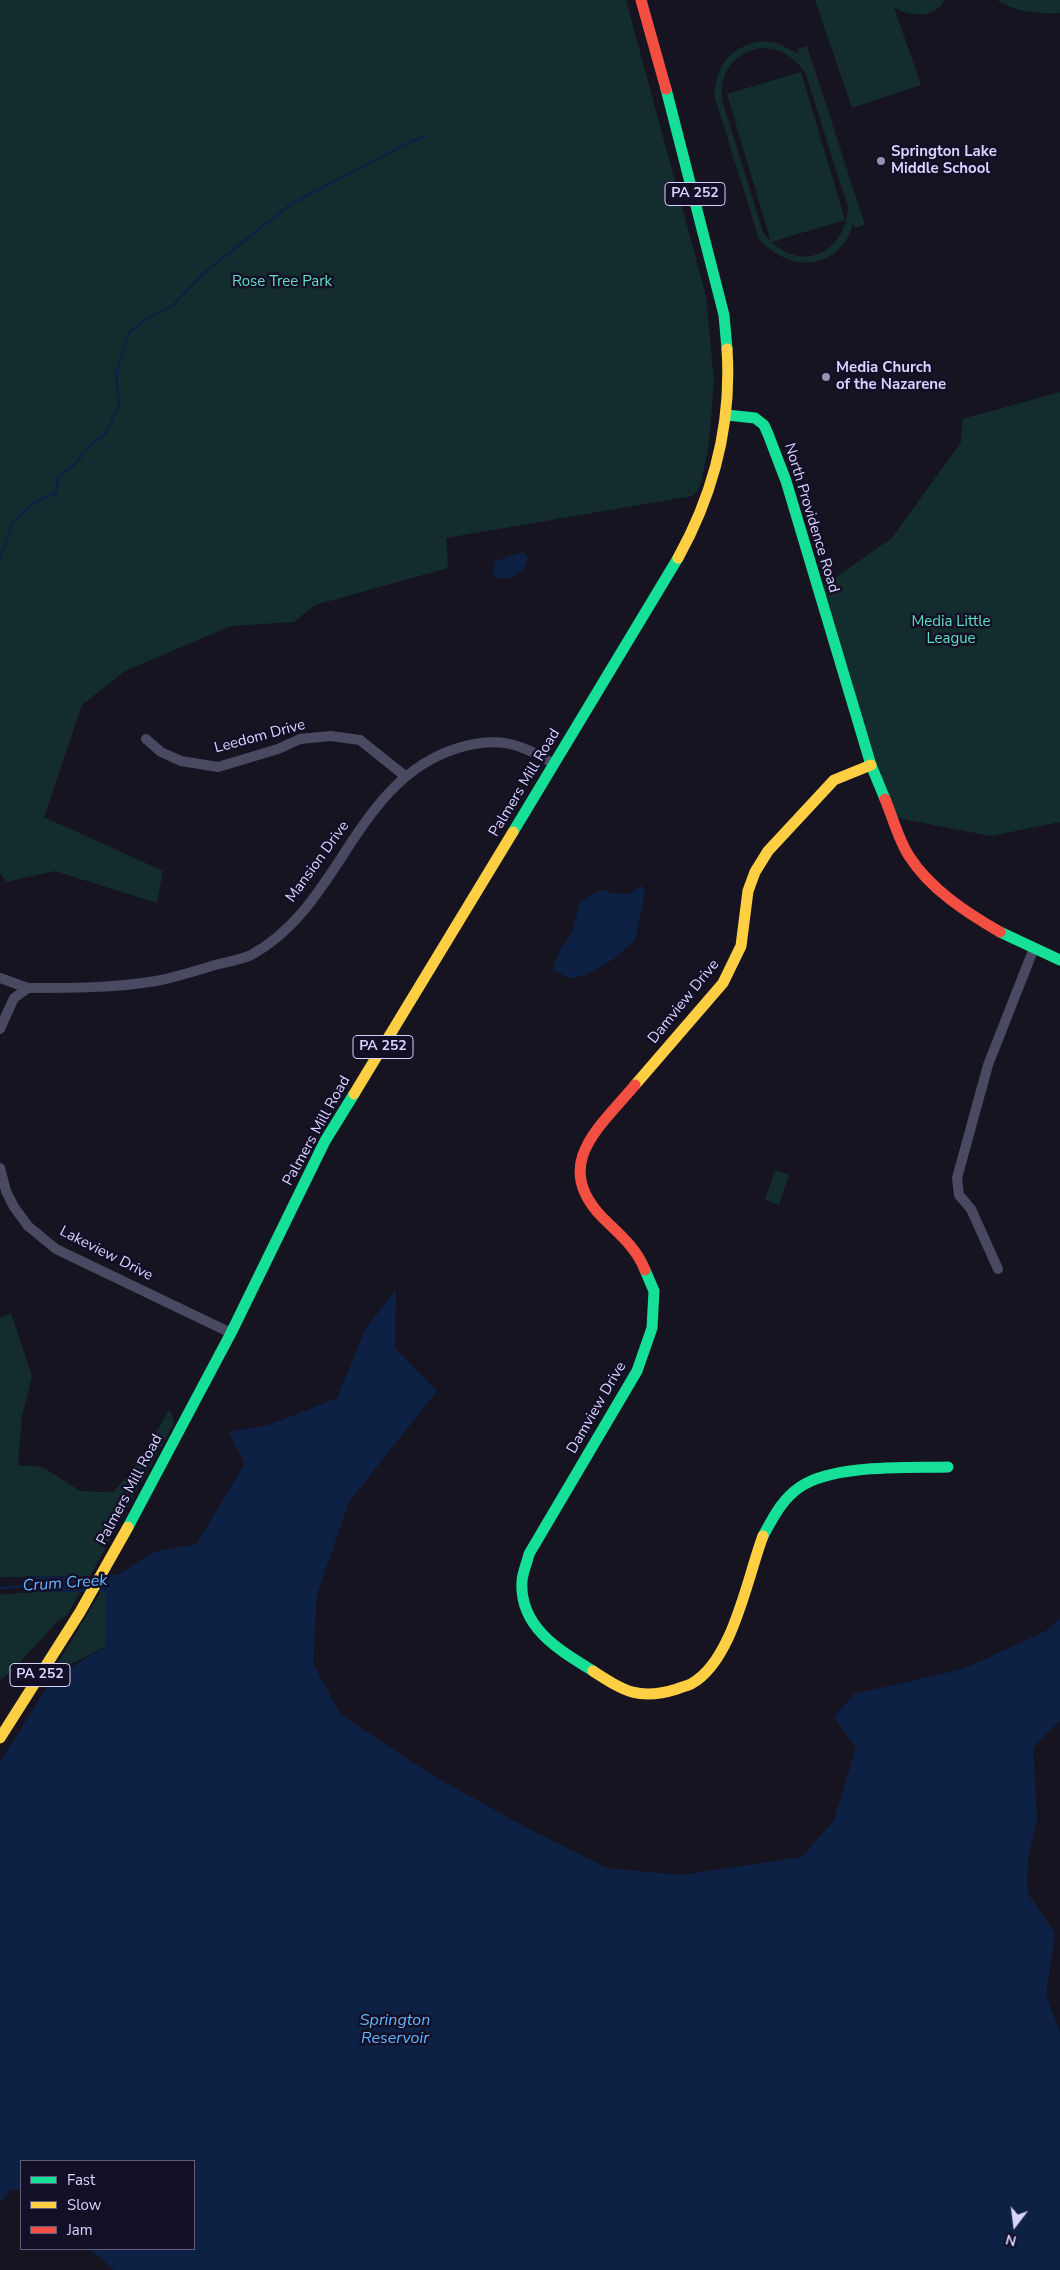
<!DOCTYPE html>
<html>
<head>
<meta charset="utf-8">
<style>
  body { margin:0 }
  #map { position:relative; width:1060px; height:2270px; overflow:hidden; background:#161421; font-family:"Nunito Sans",sans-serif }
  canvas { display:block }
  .legend { position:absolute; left:20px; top:2160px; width:175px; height:90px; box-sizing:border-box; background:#130f26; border:1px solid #625e7d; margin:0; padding:6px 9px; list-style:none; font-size:15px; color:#d9d4ff }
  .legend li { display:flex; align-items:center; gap:10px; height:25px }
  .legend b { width:25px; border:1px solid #625e7d }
  .north { position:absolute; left:990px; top:2200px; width:50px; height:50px; -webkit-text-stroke:4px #130f26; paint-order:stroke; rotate:195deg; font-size:14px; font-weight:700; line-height:20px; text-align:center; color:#d9d4ff }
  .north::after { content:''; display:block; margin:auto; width:18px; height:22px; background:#d9d4ff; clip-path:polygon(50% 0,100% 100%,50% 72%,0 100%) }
</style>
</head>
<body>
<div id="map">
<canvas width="1060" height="2270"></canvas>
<ul class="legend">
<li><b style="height:6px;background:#16e098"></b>Fast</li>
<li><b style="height:6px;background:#ffcf43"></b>Slow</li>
<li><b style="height:6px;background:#f24e42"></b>Jam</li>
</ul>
<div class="north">N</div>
</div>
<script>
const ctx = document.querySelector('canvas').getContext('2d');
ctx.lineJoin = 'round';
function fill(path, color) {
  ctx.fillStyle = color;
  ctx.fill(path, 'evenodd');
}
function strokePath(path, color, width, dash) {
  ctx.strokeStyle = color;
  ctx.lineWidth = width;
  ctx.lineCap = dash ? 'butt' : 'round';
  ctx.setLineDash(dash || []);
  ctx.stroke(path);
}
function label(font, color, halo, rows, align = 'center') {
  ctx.font = font + ' "Nunito Sans",sans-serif';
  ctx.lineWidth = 5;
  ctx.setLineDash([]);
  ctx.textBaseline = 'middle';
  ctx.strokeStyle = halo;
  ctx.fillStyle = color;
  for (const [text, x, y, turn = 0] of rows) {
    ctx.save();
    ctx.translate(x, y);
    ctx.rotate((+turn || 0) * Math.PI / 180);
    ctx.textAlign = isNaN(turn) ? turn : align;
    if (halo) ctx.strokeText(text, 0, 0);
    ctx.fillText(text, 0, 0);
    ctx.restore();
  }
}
const green = new Path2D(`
  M0,0H626L706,296L714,382L709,444L701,482L698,490L692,496L446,538L448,568L315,605L294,622L231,626L125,671L82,705L44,817L163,871L157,903L55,871L6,882L0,872Z
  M815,0H944C937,19 907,17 894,7L921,85L852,108Z
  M997,0H1060V13C1039,14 1015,12 997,0Z
  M761,41L777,43L799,54L797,49L807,46L865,225L855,228L853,224C839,272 789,273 759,239L714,95C718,63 729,48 761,41ZM761,48C781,48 793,56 805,72L848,207C845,258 794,275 763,232L722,100C719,72 734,53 761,48Z
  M801,72L845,220L771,242L727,94Z
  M1060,392V822L991,836L892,817L823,586L892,538L961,442L962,419Z
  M775,1170L789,1175L779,1205L765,1200Z
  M11,1313L32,1376L22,1416L18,1465L43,1467L80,1491L113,1492L134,1468L170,1409L174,1423L90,1576L0,1577V1318Z
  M27,1592H80L67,1615L57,1622L10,1673L0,1680V1595Z
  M101,1592H105V1647L51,1674Z`);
const water = new Path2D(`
  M523,552L528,558C524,574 510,582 494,577L493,570L495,561Z
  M641,885L645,893L635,940L614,959L584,976L569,978L553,970L561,948L572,932L580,904L590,895L602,890L614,894H630Z
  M396,1290L395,1348L437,1391L349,1502L317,1594L313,1663L340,1714L432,1775L525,1827L607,1868L681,1875L802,1857L834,1820L856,1748L834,1717L854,1694L963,1669L1046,1631L1060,1618V1720L1033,1748L1037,1819L1028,1857L1027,1892L1055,1933L1046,1995L1060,2033V2270H114L90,2249H194V2161H21V2190H11L0,2203V1762L46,1689L57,1676L105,1647V1592H27L26,1577L118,1575L154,1552L196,1544L245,1464L229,1432L269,1425L337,1398L366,1328Z`);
const stream = new Path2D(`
  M0,558L13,522L35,502L56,493L58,476L73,466L90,446L106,433L119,406L116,373L129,332L150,317L172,306L204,273L291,204L410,142L426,136
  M0,1588L29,1586`);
const street = new Path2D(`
  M146,739L161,752L181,761L218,767L278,749L300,739L331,736L360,740L405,776
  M0,978L28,988L14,998L0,1029
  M28,988C70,988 115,988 156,981C176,977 196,971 215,965C226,962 241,960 251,955C341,907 354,780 458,748C498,736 520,743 554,764
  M0,1168L6,1191L14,1207L28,1226L56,1249L231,1333
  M998,1269L971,1209L959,1195L957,1178L988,1065L1034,948`);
const fast = new Path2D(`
  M666,89L724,315L727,349
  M727,415L755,418L764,425L768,434L786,481L871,765L885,799
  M513,832L678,558
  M1000,932L1060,960
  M128,1527L231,1333L325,1141L354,1094
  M763,1536C773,1518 782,1499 800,1487C833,1464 908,1468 948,1467
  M593,1671C559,1650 519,1627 522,1581C523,1571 527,1563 529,1554L637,1371L652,1328L654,1291L645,1270`);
const slow = new Path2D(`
  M678,558C714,493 732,424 727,349
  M635,1085L723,983L741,946L748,891L755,872L768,851L834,780L871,765
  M354,1094L513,832
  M593,1671C624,1691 639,1701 677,1689C681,1687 687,1686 691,1684C733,1661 747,1578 763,1536
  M0,1738L80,1612L128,1527`);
const jam = new Path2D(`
  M641,0L666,89
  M885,799C893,818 898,839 909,856C930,889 967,913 1000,932
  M635,1085C600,1127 551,1164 602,1217C619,1234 636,1247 645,1270`);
const markers = [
  [881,161,5,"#9591b1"],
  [826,377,5,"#9591b1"]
];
const shields = [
  [695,194,60],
  [383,1047,60],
  [40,1675,60]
];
const shieldNames = [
  ["PA 252",695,194],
  ["PA 252",383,1047],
  ["PA 252",40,1675]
];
const poiNames = [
  ["Springton Lake",891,152],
  ["Middle School",891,169],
  ["Media Church",836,368],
  ["of the Nazarene",836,385]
];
const parkNames = [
  ["Rose Tree Park",282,282],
  ["Media Little",951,622],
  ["League",951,639]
];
const streetNames = [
  ["North Providence Road",811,518,73],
  ["Leedom Drive",260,737,-15],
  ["Palmers Mill Road",525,783,-59],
  ["Mansion Drive",318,862,-54],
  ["Damview Drive",684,1002,-51],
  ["Palmers Mill Road",317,1131,-61],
  ["Lakeview Drive",106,1254,27],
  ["Damview Drive",597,1408,-60],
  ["Palmers Mill Road",130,1490,-62]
];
const waterNames = [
  ["Crum Creek",65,1584,-4],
  ["Springton",395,2021],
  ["Reservoir",395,2039]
];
fill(green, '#132c2d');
fill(water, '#0d2144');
strokePath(stream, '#0d2144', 2.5);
strokePath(street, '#4a4962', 10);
strokePath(fast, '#16e098', 11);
strokePath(slow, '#ffcf43', 11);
strokePath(jam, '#f24e42', 11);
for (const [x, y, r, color] of markers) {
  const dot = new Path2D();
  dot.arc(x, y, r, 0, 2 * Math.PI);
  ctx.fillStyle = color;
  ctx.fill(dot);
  strokePath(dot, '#130f26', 2);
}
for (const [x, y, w] of shields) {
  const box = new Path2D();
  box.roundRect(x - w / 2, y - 11.5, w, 23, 4);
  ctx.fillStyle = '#130f26';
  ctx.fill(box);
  strokePath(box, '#d9d4ff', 1);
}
label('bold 14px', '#d9d4ff', null, shieldNames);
label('bold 15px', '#d9d4ff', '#130f26', poiNames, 'left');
label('15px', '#5fe0c0', '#130f26', parkNames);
label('15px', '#d9d4ff', '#130f26', streetNames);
label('italic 16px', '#62b6ff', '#130f26', waterNames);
</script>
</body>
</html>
